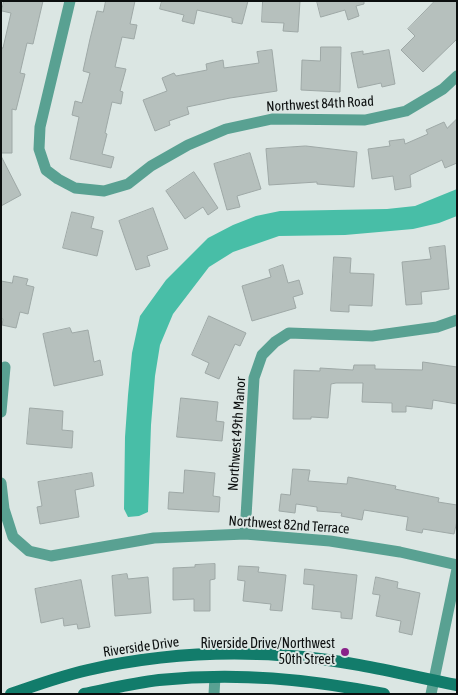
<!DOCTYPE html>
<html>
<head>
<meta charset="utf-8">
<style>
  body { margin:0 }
  #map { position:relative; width:458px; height:695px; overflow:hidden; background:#dbe6e3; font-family:"Asap Condensed",sans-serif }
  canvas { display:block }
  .frame { position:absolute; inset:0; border:2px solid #0c0f0f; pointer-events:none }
</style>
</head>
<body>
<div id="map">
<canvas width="458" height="695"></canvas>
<div class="frame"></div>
</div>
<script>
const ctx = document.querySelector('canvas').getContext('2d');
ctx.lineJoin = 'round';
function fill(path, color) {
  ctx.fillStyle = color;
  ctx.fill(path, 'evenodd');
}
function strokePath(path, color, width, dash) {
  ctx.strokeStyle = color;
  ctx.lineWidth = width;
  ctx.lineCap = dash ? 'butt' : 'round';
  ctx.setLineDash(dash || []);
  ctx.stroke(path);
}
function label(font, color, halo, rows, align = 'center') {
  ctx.font = font + ' "Asap Condensed",sans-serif';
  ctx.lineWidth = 4;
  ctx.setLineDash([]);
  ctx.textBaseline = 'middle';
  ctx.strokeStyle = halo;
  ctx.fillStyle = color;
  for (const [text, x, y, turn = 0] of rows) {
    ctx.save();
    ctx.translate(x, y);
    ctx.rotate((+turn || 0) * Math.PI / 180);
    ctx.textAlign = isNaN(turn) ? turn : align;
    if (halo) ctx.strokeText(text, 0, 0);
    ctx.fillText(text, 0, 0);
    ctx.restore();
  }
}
const water = new Path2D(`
  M457,189V216L439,223L413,229L345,235L279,236L233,252L209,267L173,314L160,345L155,376L151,425L148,512L139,516L128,517L124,509L125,437L128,395L132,353L140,316L166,280L208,238L233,225L256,216L280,211L387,209L415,206Z`);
const building = new Path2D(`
  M4,1H43L33,44L27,43L20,73L25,74L16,110L12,109V153H1V48H3L11,13L2,11Z
  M106,1H135L130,24L137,25L134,39L122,37L115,67L126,69L120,91L123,92L121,104L112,102L105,133L107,134L102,154L114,157L111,168L70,159L79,117L72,115L75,101L82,103L90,73L83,71L90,39L97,11L103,12Z
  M162,1H248L242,24L232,22V18L197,10L194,24L182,21L184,15L160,9Z
  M263,1H300L298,32L283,31L284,23L262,22Z
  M317,1H364V4L356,6L359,16L348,20L345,10L321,17Z
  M435,1H457V39L423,72L401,50L415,36L408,29Z
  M321,47H341L340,92L301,90L302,60L320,61Z
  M272,50L277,91L230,98L187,107L189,114L169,121L170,125L155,131L143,100L167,91L162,78L174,73L176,76L207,70L206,64L223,60L224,68L259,63L257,52Z
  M389,50L395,84L382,87L381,83L358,88L351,53L363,51V54Z
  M457,119V163L445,168L442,160L410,175L411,187L395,190L393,176L372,179L368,149L390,146L389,141L404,139L405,144L428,134L426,130L444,122L447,128Z
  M306,146L357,152L354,187L317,184V182L269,185L266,149Z
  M250,153L261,189L237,196L240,207L227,210L214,164Z
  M1,156L21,195L1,206Z
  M194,172L218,208L208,215L203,207L185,219L166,191Z
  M153,208L168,249L147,256L150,266L136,270L119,221Z
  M72,212L94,217L91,228L103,231L97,256L63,248Z
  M445,246L449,289L421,292L422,304L406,305L402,262L431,259L429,248Z
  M334,257L351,258L350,273L374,274L372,306L349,305V312L331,311Z
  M283,265L288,283L299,280L303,294L293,297L296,308L252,321L242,286L271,277L269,270Z
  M14,276L28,279L26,285L34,287L28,314L20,312L16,328L2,325L3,319L1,318V281L12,283Z
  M209,316L246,333L240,346L235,344L219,379L205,373L209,363L192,355Z
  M70,328L72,333L88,330L94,362L100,360L103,375L54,386L43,334Z
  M423,362L457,367V404L433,400L432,409L406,406V412H392V403L362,402L363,383H336L331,384L328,418L311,417V419H293L294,370L320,371V368L353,370L354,365H375V369L422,370Z
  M181,398L218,402L216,421L224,422L222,441L177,437Z
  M30,408L63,411L62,430L73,431L72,448L27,444Z
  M293,469L310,470L308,481L347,484L348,477L396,486L395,489L439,498L438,502L457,505V521L454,534L423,529L422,533L406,530L408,517L364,510L362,520L341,516L342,513L317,511V507L296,504L295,513L279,511L281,494L290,495Z
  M185,470L215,473L213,496L220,497L219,512L168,509L169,492L183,493Z
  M92,473L94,486L75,490L79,517L40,524L37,507L42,506L38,482Z
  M215,564V579L210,580V611H194V599L173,600V568L195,567V565Z
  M239,566L259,567L258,572L286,575L282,611L270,610L271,604L243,601L245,581L238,580Z
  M305,569L357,575L352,619L341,618V612L312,609L314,585L304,584Z
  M127,574L128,579L148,577L151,613L115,616L112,576Z
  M376,577L398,582L397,588L420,593L412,635L399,632L401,621L376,616L380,595L373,594Z
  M81,580L90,627L78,629L77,624L64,626L63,618L41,623L35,589Z`);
const street = new Path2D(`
  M70,1L40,127L39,149L46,170L58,179L75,188L104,191L128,184L151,166L188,145L226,129L272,119L365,120L406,111L443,89L457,76
  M1,412L5,367
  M1,483L4,509L13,537L29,551L51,556L154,538L245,534L330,541L400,552L457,565
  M245,534L254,378L262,355L275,342L289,333L372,336L437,327L457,320
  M214,694L215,677
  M431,694L457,569`);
const secondary = new Path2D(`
  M11,694C36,685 62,676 88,670C158,654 232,650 303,657C355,662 406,675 457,685
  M84,694C109,689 134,683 159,680C237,672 308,679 384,694`);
const markers = [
  [345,652,5,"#892289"]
];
const streetNames = [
  ["Northwest 84th Road",320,104,-3],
  ["Northwest 49th Manor",237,434,-86],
  ["Northwest 82nd Terrace",289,525,4],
  ["Riverside Drive",141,647,-8]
];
const poiNames = [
  ["Riverside Drive/Northwest",335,644],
  ["50th Street",335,660]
];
fill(water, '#48bea7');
fill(building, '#b6c0bd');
strokePath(building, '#9ea8a6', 1);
strokePath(street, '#59a192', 11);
strokePath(secondary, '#127c6b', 12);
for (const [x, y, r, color] of markers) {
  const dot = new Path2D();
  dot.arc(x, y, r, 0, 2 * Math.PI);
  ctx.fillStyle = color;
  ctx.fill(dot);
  strokePath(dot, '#dbe6e3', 2);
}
label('14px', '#0c0f0f', '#dbe6e3', streetNames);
label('14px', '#0c0f0f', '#dbe6e3', poiNames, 'right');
</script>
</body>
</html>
